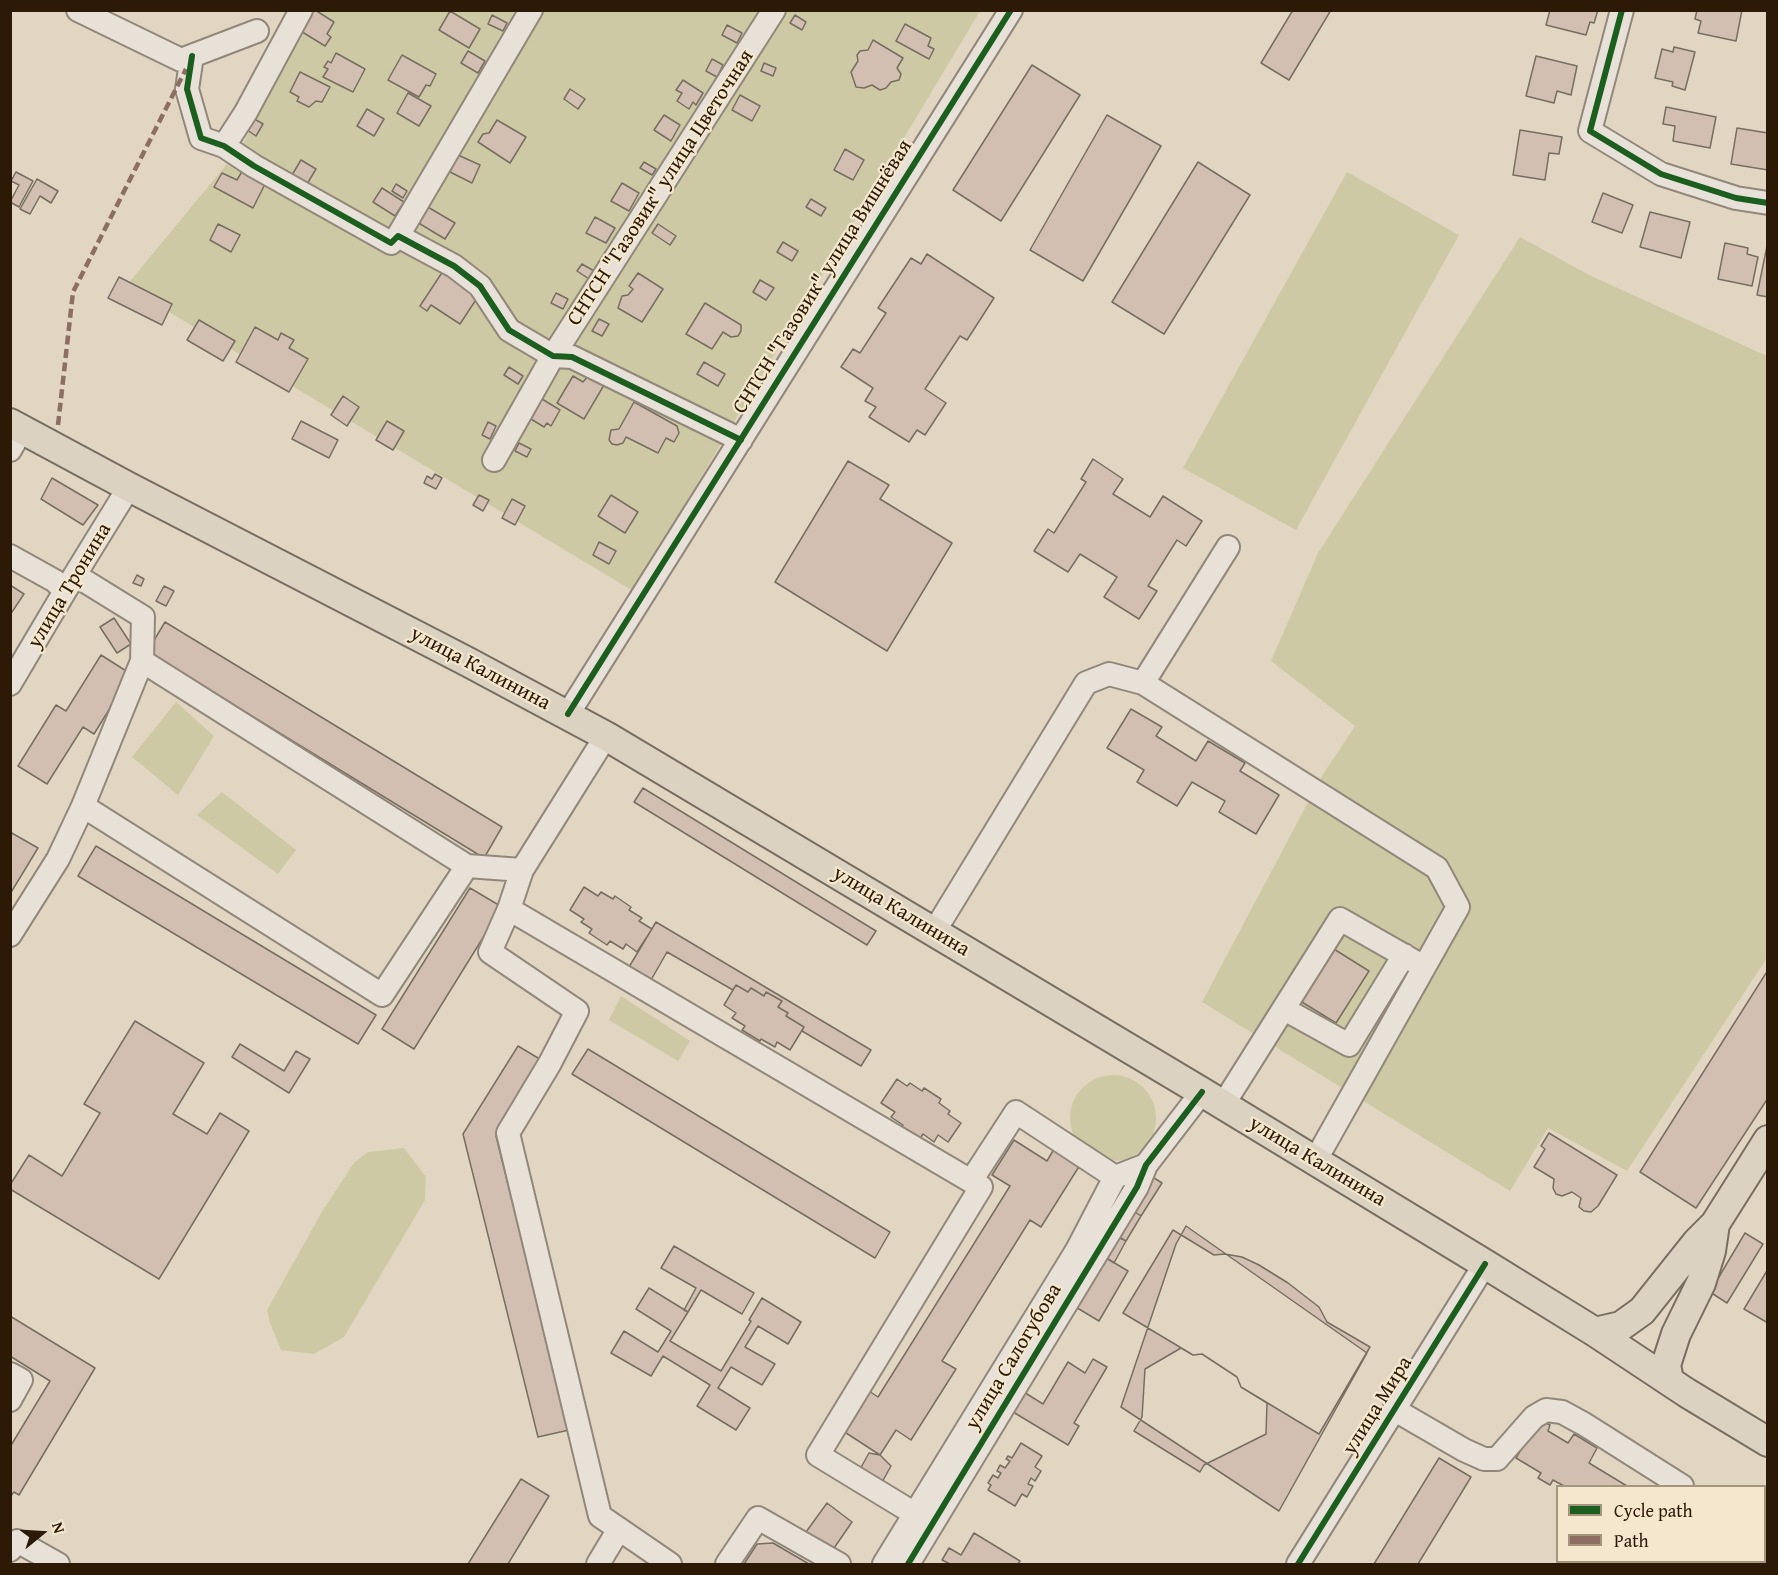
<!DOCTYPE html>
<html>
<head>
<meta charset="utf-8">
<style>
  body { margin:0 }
  #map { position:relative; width:1778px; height:1575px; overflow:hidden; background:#e2d6c2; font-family:"Gentium Book Plus",serif }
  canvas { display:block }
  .frame { position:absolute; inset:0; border:12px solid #2c1a06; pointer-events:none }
  .legend { position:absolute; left:1556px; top:1485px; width:210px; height:78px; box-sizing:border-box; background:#f5e7ce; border:2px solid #a5957e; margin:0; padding:8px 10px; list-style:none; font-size:18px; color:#2c1a06 }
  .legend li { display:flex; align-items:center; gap:12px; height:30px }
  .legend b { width:30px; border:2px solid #a5957e }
  .north { position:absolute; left:12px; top:1503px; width:60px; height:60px; -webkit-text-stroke:4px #f5e7ce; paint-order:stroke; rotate:72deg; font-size:16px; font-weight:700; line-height:24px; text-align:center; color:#2c1a06 }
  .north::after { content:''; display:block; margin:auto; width:21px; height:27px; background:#2c1a06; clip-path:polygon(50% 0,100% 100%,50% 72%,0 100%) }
</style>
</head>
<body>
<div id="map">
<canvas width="1778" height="1575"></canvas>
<div class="frame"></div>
<ul class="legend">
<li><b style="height:8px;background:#1b5e20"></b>Cycle path</li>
<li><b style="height:8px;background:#8d6e63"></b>Path</li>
</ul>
<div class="north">N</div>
</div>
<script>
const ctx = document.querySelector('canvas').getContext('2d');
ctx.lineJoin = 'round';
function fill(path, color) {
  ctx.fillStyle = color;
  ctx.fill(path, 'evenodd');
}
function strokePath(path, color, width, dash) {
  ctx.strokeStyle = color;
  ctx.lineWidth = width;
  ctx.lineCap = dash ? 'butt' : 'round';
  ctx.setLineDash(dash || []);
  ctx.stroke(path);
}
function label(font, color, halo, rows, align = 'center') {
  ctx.font = font + ' "Gentium Book Plus",serif';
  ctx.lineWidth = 4.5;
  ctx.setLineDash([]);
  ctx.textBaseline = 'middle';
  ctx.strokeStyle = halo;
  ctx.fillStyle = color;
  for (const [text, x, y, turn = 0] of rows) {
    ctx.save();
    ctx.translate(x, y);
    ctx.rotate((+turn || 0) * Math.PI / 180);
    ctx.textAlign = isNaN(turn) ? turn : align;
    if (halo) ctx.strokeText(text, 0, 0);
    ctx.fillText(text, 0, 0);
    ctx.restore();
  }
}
const green = new Path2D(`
  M316,11H980L633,591L126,286L241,147Z
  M1347,172L1459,235L1296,530L1183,468Z
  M1520,237L1589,275L1767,356V958L1627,1171L1548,1128L1510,1191L1202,1002L1322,776L1355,726L1271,661L1318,553Z
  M176,702L214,736L178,795L132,757Z
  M222,792L296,850L278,874L197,815Z
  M621,996L690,1041L678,1061L609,1020Z
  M1070 1118a43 43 0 1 1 86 0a43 43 0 1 1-86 0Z
  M404,1148L426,1177L425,1200L344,1337L314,1354L281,1350L270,1323L267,1310L323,1210L354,1163L368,1152Z`);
const building = new Path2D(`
  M311,10H315L334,22L327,34L331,37L325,46L299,30Z
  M1293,10H1331L1289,80L1261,63Z
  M1550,10H1598L1594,23L1590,22L1586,35L1546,25Z
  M1697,10H1742L1736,41L1698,33L1701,21L1695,19Z
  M450,11L480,29L469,48L439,30Z
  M492,15L507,23L503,31L488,24Z
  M795,15L806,22L802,30L790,23Z
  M905,24L931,38L928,46L934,49L929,59L896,41Z
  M727,25L742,33L737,43L722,35Z
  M873,40L903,58L897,68L901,74L899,80L891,82L886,88L880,90L872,85L864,88L856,87L851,72L858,61L857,55L860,51L868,50Z
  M1674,47L1695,52L1685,90L1672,86L1673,82L1655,78L1662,49L1673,52Z
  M468,51L485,61L478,73L461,63Z
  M336,53L365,69L353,92L323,77L328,69L324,67L328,61L331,63Z
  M402,55L436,74L430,86L426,85L419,97L388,80Z
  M1536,56L1577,66L1571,95L1557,91L1554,103L1526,96Z
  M712,59L723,65L717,77L706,71Z
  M764,63L776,68L773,76L761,71Z
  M1032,65L1080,95L1001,221L953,190Z
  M300,72L330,87L322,102L316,101L309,107L297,101L299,97L290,92Z
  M683,80L703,93L696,105L693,102L689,109L677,101L682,93L676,90Z
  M570,89L585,99L578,109L564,99Z
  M408,93L431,106L419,126L397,113Z
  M740,95L760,106L752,121L732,110Z
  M1666,107L1716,117L1710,148L1673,141L1675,126L1663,124Z
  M367,109L384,119L374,136L357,126Z
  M664,115L680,125L671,141L654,130Z
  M1107,115L1161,146L1083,281L1030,250Z
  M251,117L263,124L256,136L244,128Z
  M497,120L526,137L510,163L478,142L483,134L489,133Z
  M1737,128L1768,133V170L1731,164Z
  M1520,130L1562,137L1559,154L1549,153L1545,180L1513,175Z
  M845,149L864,160L853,180L834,170Z
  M458,155L480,165L472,183L450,172Z
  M301,160L316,169L307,184L292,175Z
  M644,162L656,169L652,175L640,168Z
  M1198,162L1250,195L1164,334L1112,302Z
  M244,168L267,180L253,208L214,187L222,173L237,180Z
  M16,172L33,181L19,207L10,202L19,185L11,181Z
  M37,179L58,191L51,203L40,196L30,214L20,209Z
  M622,183L639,193L629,211L611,201Z
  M396,184L407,191L403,198L392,191Z
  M382,188L404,202L395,216L373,202Z
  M1603,193L1633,205L1622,233L1592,222Z
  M811,199L826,208L821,216L806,207Z
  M426,206L455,223L445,239L417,222Z
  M1650,212L1690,222L1681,258L1640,247Z
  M595,217L615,228L606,243L586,233Z
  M218,224L240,235L231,252L210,240Z
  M658,224L676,236L670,245L652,233Z
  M1768,241V297L1757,295Z
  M783,242L798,251L792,261L777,252Z
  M1725,243L1748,248L1747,254L1758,257L1752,286L1718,279Z
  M927,254L994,298L967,340L960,336L925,389L946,403L925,435L917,430L909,442L869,417L876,407L865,401L873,388L841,367L853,349L860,353L886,313L878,308L911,258L921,264Z
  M582,264L594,271L589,279L577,271Z
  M445,268L481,292L460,324L431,305L427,311L420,306Z
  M638,273L663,289L642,322L618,308L622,296L628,295L633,289L629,286Z
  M119,277L172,304L162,325L108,298Z
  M760,280L774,288L766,300L753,292Z
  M556,293L568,299L563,309L551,303Z
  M705,303L741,325V331L738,336L731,337L723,332L712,349L686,334Z
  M599,319L609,324L602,336L592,331Z
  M199,320L235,341L223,361L187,340Z
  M255,327L278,340L281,333L294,340L289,348L308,359L289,392L236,362Z
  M704,362L725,374L718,386L697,374Z
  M509,367L523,376L518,384L504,375Z
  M573,376L583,382L588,376L604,385L584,419L557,403Z
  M343,396L359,407L347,426L331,415Z
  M542,399L560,410L551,426L547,423L544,427L531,419Z
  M634,402L677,426L679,433L674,442L666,438L658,453L626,437L623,443L617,445L612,444L609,440L611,430L619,429Z
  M301,421L338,440L329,458L292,439Z
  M387,421L404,431L393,450L376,440Z
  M488,422L496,426L490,439L482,435Z
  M519,443L531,449L527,457L515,451Z
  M1093,459L1123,479L1113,494L1150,517L1163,496L1202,521L1186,546L1177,540L1148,586L1157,591L1139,619L1104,597L1117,577L1080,554L1068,572L1034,551L1048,529L1054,533L1086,482L1081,479Z
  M848,461L889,485L880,499L952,543L887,651L775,582Z
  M435,474L442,478L436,489L424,483L427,476L432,479Z
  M52,478L98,505L83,525L41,499Z
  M479,495L489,500L483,511L473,505Z
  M611,495L638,512L625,533L598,516Z
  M512,499L525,506L515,525L502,518Z
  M599,542L616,551L609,564L593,555Z
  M137,575L144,579L141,586L133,583Z
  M10,585L24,594L10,615Z
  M164,586L174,591L166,606L156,601Z
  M114,618L131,644L117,653L100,627Z
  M165,622L502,827L484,858L147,652Z
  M101,655L131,674L94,734L83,727L47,784L18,766L56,705L66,711Z
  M1131,709L1162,727L1156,736L1196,761L1208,741L1245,763L1240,771L1279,795L1256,834L1219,812L1225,801L1192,782L1177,806L1137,782L1144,770L1107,748Z
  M643,788L876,931L867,945L634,802Z
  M10,832L38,848L10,894Z
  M96,846L376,1015L358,1044L78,876Z
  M584,887L598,896L601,892L613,899L615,896L631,907L629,910L642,918L639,921L652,929L637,952L626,944L623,949L610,941L607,945L589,933L592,929L581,922L584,919L570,910Z
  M470,888L502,907L414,1049L382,1029Z
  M656,922L871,1050L861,1066L802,1031L804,1027L786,1016L788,1013L778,1007L782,1001L766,992L764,996L751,988L748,992L736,985L733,990L667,952L651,980L629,967Z
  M1329,946L1369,971L1336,1023L1297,999Z
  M1768,970V1098L1696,1208L1640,1172Z
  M736,985L748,992L751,988L764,996L766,992L782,1001L778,1007L788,1013L786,1016L804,1027L790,1050L777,1042L775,1047L761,1039L760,1041L742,1030L745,1026L732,1018L736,1013L724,1005Z
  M135,1021L204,1063L173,1114L207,1134L220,1113L249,1131L159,1279L10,1189V1185L29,1155L62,1176L100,1113L84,1104Z
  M240,1044L284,1071L296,1051L310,1059L289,1093L232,1057Z
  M518,1046L543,1061L496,1136L569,1430L538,1437L463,1134Z
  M588,1049L890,1232L875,1258L572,1074Z
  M897,1079L907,1086L910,1083L922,1091L924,1088L941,1099L939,1103L950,1111L948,1114L961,1123L948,1142L938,1135L934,1142L923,1134L919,1140L901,1128L903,1125L891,1117L895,1112L881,1103Z
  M1549,1133L1617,1175L1598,1206L1591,1212L1584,1211L1579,1207L1581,1198L1572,1192L1562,1196L1556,1194L1553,1188L1554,1179L1534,1167L1545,1149L1541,1146Z
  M1014,1140L1047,1161L1054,1149L1080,1165L1041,1227L1030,1220L942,1361L956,1369L911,1440L896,1430L880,1455L840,1429L866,1389L878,1397L1010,1186L992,1175Z
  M1151,1176L1162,1183L1141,1216L1132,1210Z
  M1132,1210L1141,1216L1126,1241L1116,1236Z
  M1186,1226L1367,1353L1279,1511L1121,1407L1176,1244Z
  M1173,1230L1214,1255L1225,1254L1242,1257L1259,1265L1288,1283L1319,1307L1327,1322L1370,1347L1319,1434L1241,1387L1237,1377L1202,1354L1193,1355L1123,1313Z
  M1745,1233L1763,1244L1727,1303L1710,1292Z
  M1114,1234L1126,1241L1114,1263L1103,1256Z
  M674,1246L754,1293L742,1314L701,1290L688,1312L684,1310L696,1288L661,1268Z
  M1103,1256L1128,1271L1099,1321L1074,1306Z
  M1768,1269V1323L1744,1309Z
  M649,1288L688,1312L670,1341L721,1371L751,1321L749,1320L762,1298L801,1322L788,1344L758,1326L745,1347L775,1364L762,1385L731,1367L718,1388L750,1408L736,1430L697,1406L710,1385L663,1356L651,1376L611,1353L624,1331L658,1352L671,1331L636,1309Z
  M10,1316L95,1368L19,1495L14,1492L10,1497V1447L50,1381L10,1356Z
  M1181,1348L1193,1355L1202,1354L1237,1377L1241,1387L1267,1403L1266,1434L1204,1465L1200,1472L1134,1431L1142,1417L1145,1369Z
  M1093,1359L1107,1367L1074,1423L1079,1426L1068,1445L1008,1409L1019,1389L1043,1404L1068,1362L1085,1373Z
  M1539,1419L1550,1425L1548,1431L1568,1443L1574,1434L1597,1448L1589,1463L1627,1486H1564L1553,1480L1550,1485L1538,1478L1541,1473L1516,1458Z
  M1021,1443L1042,1456L1035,1467L1041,1471L1035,1481L1031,1478L1028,1484L1033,1486L1027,1497L1022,1494L1015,1506L988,1490L991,1485L988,1483L993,1475L998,1478L1001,1473L997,1471L1000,1465L1005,1468L1010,1461L1006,1459L1008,1456L1012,1458Z
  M869,1453L880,1455L891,1466L881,1484L859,1471Z
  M1439,1458L1471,1477L1418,1564H1374Z
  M521,1479L549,1496L508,1564H468Z
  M827,1503L852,1522L832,1551L806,1532Z
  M974,1533L1020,1561L1018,1564H950L942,1560L949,1548L961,1555Z
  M773,1543L809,1564H744L757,1544Z
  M1705,1562H1762L1760,1564H1704Z`);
const minor = new Path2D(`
  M78,10L181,60L257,31
  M1622,10L1590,131L1661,174L1736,198L1768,203
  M192,56L187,89L201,138L224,146L254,166L391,243L398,236L454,266L480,286L509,330L553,356L572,357L741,440
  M224,146L246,112L301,10
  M398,236L531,10
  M10,450L22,429
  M494,460L553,356L774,10
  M10,556L55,581L65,591
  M75,575L143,617L142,661L467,866L522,870
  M142,661L83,806L382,995L467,866
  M1143,683L1228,547
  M10,684L65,591L129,487
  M568,714L1011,10
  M606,736L522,870L509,909L981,1187L818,1455L915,1514
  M509,909L490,952L577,1011L550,1063L508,1133L600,1516L670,1564
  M934,932L1086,683L1109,674L1143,683L1437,868L1458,907L1315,1161
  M10,935L58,859L83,806
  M1284,1009L1349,1045L1404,955
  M1223,1105L1340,919L1424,967
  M971,1181L1016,1112L1115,1177
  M10,1374L21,1380L10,1400
  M1395,1410L1464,1450L1484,1459H1497L1534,1417L1546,1410L1562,1412L1584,1424L1682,1486
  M1764,1539L1768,1541
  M10,1550L17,1541L58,1564
  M598,1564L619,1529
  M727,1564L758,1518L839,1564
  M884,1564L1077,1250L1115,1177L1146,1165
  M908,1564L1137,1187L1146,1165L1202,1092
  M1298,1564L1485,1264`);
const major = new Path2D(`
  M10,423L129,487L468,662L606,736L1202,1092L1485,1264L1595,1332L1687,1393L1768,1442
  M1595,1332L1621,1326L1642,1311L1697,1242L1715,1224L1768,1140
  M1669,1380L1666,1365L1676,1334L1701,1283L1711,1251L1715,1224`);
const quiet = new Path2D(`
  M58,425L73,292L186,69`);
const cycleway = new Path2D(`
  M1622,10L1590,131L1661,174L1736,198L1768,203
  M192,56L187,89L201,138L224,146L254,166L391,243L398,236L454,266L480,286L509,330L553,356L572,357L741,440
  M568,714L1011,10
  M908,1564L1137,1187L1146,1165L1202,1092
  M1298,1564L1485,1264`);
const streetNames = [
  ["СНТСН \"Газовик\" улица Цветочная",661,188,-57],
  ["СНТСН \"Газовик\" улица Вишнёвая",823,277,-58],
  ["улица Тронина",70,586,-59],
  ["улица Калинина",480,669,28],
  ["улица Калинина",901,912,31],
  ["улица Калинина",1317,1162,31],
  ["улица Салогубова",1014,1357,-59],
  ["улица Мира",1378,1406,-58]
];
fill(green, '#cdc9a4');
fill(building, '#d3bfb2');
strokePath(building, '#776e61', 1.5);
strokePath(minor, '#91887a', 26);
strokePath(major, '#776e61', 32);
strokePath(minor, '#e7e1d7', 22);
strokePath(major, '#dbd2c2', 28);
strokePath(quiet, '#8d6e63', 4.5, [9, 4.5]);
strokePath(cycleway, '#1b5e20', 6);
label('21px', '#2c1a06', '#f5e7ce', streetNames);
</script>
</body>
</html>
